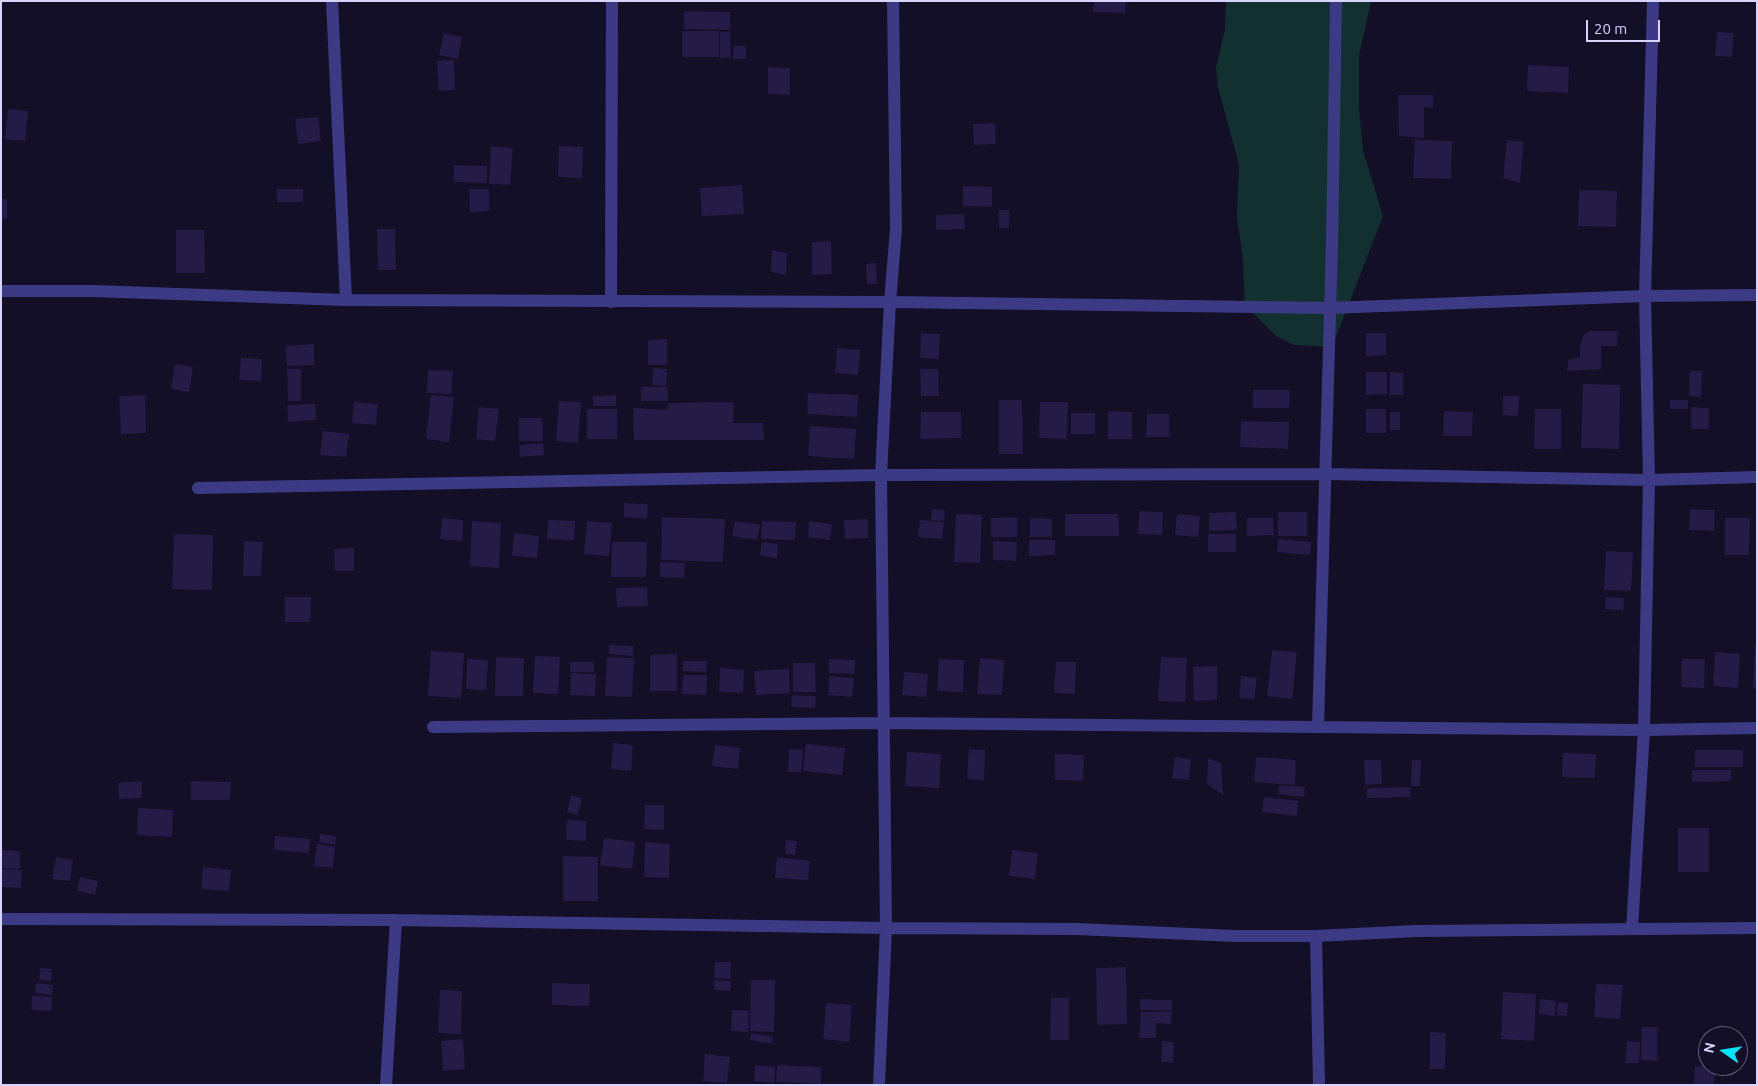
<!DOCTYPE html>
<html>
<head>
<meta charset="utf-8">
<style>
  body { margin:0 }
  #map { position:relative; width:1758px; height:1086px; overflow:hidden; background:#130f26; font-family:Ubuntu,sans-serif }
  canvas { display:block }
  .frame { position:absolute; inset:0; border:2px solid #d9d4ff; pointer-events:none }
  .north { position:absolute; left:1698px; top:1026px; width:50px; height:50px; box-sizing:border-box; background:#130f26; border:1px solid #625e7d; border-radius:50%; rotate:283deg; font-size:14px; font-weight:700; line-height:20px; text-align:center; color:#d9d4ff }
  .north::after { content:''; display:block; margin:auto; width:18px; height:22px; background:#00e5ff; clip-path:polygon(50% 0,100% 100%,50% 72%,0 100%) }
  .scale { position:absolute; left:1586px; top:20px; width:74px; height:22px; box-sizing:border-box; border:2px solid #d9d4ff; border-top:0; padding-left:6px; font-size:15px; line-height:18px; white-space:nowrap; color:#d9d4ff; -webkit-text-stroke:4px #130f26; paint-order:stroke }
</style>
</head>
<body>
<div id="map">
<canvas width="1758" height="1086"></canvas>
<div class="frame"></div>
<div class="north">N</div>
<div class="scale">20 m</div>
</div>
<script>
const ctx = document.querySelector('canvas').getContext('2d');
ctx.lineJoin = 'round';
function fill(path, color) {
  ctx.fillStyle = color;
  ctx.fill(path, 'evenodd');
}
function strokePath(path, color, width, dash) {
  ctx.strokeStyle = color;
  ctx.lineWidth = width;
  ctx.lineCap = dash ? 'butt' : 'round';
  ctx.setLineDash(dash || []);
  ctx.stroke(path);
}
const green = new Path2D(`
  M1226,1H1371L1359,56V107L1363,151L1383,216L1332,347L1294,345L1276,336L1245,305L1243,260L1237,217L1239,165L1218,87L1216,68L1225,29Z`);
const building = new Path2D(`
  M1094,1H1126L1125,13L1093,12Z
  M684,11L730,12V30L684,29Z
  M682,31H719V57H682Z
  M720,32H730L731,57L720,58Z
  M1717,32L1734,33L1732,57L1715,56Z
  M444,33L462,37L458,59L439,55Z
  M734,46H746V59H733Z
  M454,60L455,90L439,91L437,61Z
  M1528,65L1569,67L1568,93L1527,91Z
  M768,67L790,68V95L768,94Z
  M1398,95H1433V108L1424,107V138L1399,136Z
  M8,109L28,111L25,141L5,139Z
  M318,117L321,141L298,144L295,119Z
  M995,123L996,144L974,145L973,124Z
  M1415,140L1452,141L1451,179L1413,178Z
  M1507,140L1524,142L1520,183L1503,178Z
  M491,146L513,148L510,185L489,184Z
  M559,146L583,147L582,178L558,177Z
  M454,165L487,166V183L454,182Z
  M742,185L744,214L702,216L700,188Z
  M963,186L992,187V207L963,206Z
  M277,189H303V202H277Z
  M469,189H489V211L470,212Z
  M1579,190L1617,191L1616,227L1578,226Z
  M1,199H7V219H1Z
  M999,210H1009V228H999Z
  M964,214L965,229L936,230V215Z
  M377,229H395L396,270H378Z
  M176,230H204L205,273H176Z
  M831,241L832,274L812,275V242Z
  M772,250L787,253L786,275L771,272Z
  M876,263L877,284H867L866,264Z
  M1589,331H1617V346H1601V369L1567,371L1568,360L1580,357V345L1583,336Z
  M921,333L940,334L939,359L920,358Z
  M1366,333H1386V355L1366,356Z
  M667,339V365H648V340Z
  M314,344V365L287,366L286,346Z
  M837,348L860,350L858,375L835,373Z
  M241,358L262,359L261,381L239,380Z
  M175,364L193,367L189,392L171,389Z
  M653,368L667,369L666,386L652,385Z
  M287,369H301V401H288Z
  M920,369H938L939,396H921Z
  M428,370L453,371L451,394L427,393Z
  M1690,371H1702L1701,397L1689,396Z
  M1366,372H1387V394L1366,395Z
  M1390,372L1403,373V395H1390Z
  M1583,384L1620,385L1619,449L1581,448Z
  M641,387H668V401H641Z
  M1253,390H1290L1289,408H1253Z
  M808,393L858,395L857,417L807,414Z
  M145,395L146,433L121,434L119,396Z
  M431,395L454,397L449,442L426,439Z
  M616,395V406H593V396Z
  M1503,396H1519L1518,416L1503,415Z
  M999,400H1022L1023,454H999Z
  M1670,400H1688V409H1670Z
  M559,401L581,402L578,443L556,441Z
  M354,402L378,404L376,425L352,423Z
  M734,402L733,423H763L764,440H634L633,408L667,410L668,403Z
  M1040,402H1068L1067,439L1039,438Z
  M315,404L316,420L288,422L287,405Z
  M479,407L499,409L495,441L476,439Z
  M1691,407L1709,408V429H1691Z
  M587,409H617V439H587Z
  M1366,409H1386V433H1366Z
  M1535,409H1561V449H1534Z
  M1108,411L1132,412V439H1108Z
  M1444,411L1473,412L1472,436H1443Z
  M921,412H961V438L920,439Z
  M1390,412H1400V430H1390Z
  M1071,413H1095V434H1071Z
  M1147,414H1169V437H1146Z
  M519,418H542L543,441H519Z
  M1241,421L1289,422L1288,449L1240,447Z
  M810,426L856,429L854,459L808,456Z
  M323,431L349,434L346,457L320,455Z
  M543,443L544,455L520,457L519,445Z
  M624,503L648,504L647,519L624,517Z
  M932,509L945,510L944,521L931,520Z
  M1690,509L1715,510L1714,531L1689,530Z
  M1139,511L1163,512L1162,535L1138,534Z
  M1236,512L1237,530L1209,531V513Z
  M1278,512H1307V536H1278Z
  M956,514L982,515L980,563L954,562Z
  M1065,514H1118L1119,536H1065Z
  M1177,514L1200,516L1198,537L1175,535Z
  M662,517L725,519L723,562L661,560Z
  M1017,517V537H991V518Z
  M442,518L463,520L462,541L440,539Z
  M1030,518L1052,519V537H1030Z
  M1247,518H1273L1274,535L1247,536Z
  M1725,518H1750L1749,555H1725Z
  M868,519V538L845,539L844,520Z
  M548,520L575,521L574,540L547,539Z
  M920,520L944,522L942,539L918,537Z
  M472,521L501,523L499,568L470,566Z
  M587,521L612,523L609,556L584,554Z
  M735,521L760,525L757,540L732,536Z
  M762,521L796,522L795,540L761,539Z
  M809,521L832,524L830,540L808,537Z
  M514,533L539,536L537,558L512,556Z
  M174,534L213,535L212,590L172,589Z
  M1208,534H1236V552H1208Z
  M1278,539L1311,542L1310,555L1277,552Z
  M1029,540H1055V555L1029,556Z
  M244,541L263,542L261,576H243Z
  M993,541L1017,542L1016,561L993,560Z
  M612,542H647L646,577H611Z
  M762,542L778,544L777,558L760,556Z
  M354,548V571H335L334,549Z
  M1606,551L1633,552L1631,591L1604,590Z
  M660,562L685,563L684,578L660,577Z
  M647,587L648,606L617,607L616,588Z
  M285,597H311L310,622H285Z
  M1606,597L1624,598L1623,610L1605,609Z
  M1755,644H1757V689L1753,688Z
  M609,645L633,646V656L609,654Z
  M1272,650L1297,652L1292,699L1267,696Z
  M431,651L464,653L461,698L428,696Z
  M1715,652L1740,654L1738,688L1713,686Z
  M677,654V691H650V655Z
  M535,656L560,657L558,694L533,693Z
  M496,657L524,658L523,696H495Z
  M607,657L634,658L632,697L605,696Z
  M1161,657L1187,658L1185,702L1158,701Z
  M980,658L1004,660L1002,695L977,694Z
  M467,659L488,660L486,690L466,689Z
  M829,659L855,660L854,674L829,673Z
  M939,659L964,660L963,692L937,691Z
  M1682,659H1705L1704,688L1681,687Z
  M683,661H707L706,672L683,671Z
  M570,662H594V672H570Z
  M1056,662H1076L1075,694L1054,693Z
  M793,663H815L816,692H793Z
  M1217,666V700L1194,701L1193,667Z
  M720,668L744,670L743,693L719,692Z
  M789,669L790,693L756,695L754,671Z
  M904,672L928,674L926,697L902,695Z
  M571,673L596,674L595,696L570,695Z
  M683,675H707L706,695L682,694Z
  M829,676L854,678L852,697L828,695Z
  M1241,676L1257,678L1254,699L1239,698Z
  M792,695L816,696L815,708L791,707Z
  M613,743L633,745L631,771L611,769Z
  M806,744L845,748L842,775L803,771Z
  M715,745L740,748L738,769L712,766Z
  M789,749L803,750L801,772H788Z
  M969,749L985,750L984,780L967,779Z
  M1695,750H1743V767H1695Z
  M907,752L941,754L939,788L905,786Z
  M1563,753L1596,754L1595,778L1562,777Z
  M1055,754L1084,755L1083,781L1055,780Z
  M1175,757L1191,759L1189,780L1172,778Z
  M1256,757L1296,760L1295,785L1254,782Z
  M1208,758L1221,763L1223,795L1207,784Z
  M1364,760H1381L1382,784L1365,785Z
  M1412,760H1421L1420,786H1411Z
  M1692,770H1731V781L1692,782Z
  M142,781V798L119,799L118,783Z
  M191,781L231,782L230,800H191Z
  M1279,785L1305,787L1304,797L1278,794Z
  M1410,787V797L1367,798V788Z
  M571,795L582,798L578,815L567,812Z
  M1264,797L1298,801L1297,816L1262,812Z
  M645,805H664V830L644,829Z
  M138,808L173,810L172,837L137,835Z
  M567,820L586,821V841L566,840Z
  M1678,828H1709V872H1678Z
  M320,834L336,836L335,845L319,842Z
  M275,836L310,839L309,853L274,850Z
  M604,838L635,842L632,869L600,865Z
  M786,840L797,841L795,855L785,854Z
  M645,842L670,844L669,878L644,877Z
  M317,844L335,847L333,868L314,866Z
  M1,850L20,851V869L1,868Z
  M1012,850L1038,853L1035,879L1009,876Z
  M563,856L598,857V901H563Z
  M56,857L73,860L70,881L52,879Z
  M777,857L810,861L808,880L775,878Z
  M203,867L231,870L229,891L201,889Z
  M1,869L22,870L21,888L1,887Z
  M80,877L98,881L95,895L77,891Z
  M715,962H731L730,979L714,978Z
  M1126,967L1127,1024L1097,1025L1096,968Z
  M40,968L52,969L51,981L39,980Z
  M714,980L731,981L730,991L714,990Z
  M751,980H775L774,1032L750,1031Z
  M36,983L53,985L52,995L35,993Z
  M552,983L590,984L589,1006L552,1005Z
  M1596,984L1623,985L1620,1019L1594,1017Z
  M440,990L462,991L461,1034L438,1033Z
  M1503,992L1536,994L1534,1041L1501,1039Z
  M32,996L52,997L51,1011L31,1010Z
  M1051,998H1069V1040H1050Z
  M1140,999L1172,1000V1010H1140Z
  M1540,999L1556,1001L1555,1016L1539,1014Z
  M1558,1002L1568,1003L1567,1016L1557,1015Z
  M826,1003L852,1005L849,1042L823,1039Z
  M732,1010L749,1011L748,1032L731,1031Z
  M1172,1011L1171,1024L1156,1023V1038H1139L1141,1012Z
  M1642,1027H1657V1061L1641,1060Z
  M1430,1032L1446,1033L1445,1069H1430Z
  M751,1033L773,1037L772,1044L750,1040Z
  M463,1039L465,1069L443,1071L441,1041Z
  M1162,1041L1174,1042L1173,1063L1161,1062Z
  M1627,1041L1640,1042L1639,1063H1625Z
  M705,1054L730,1057L727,1083L703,1081Z
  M755,1065L775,1067L774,1083L754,1081Z
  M777,1065L821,1067V1084L776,1082Z
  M1695,1066L1715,1067L1714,1085H1694Z`);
const street = new Path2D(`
  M332,1L346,300
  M1,291H93L346,300L890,302L1329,308L1645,296L1757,295
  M611,302L612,1
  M198,488L881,475L1326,474L1649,480L1757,477
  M1318,726L1332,244L1336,1
  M433,727L884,723L1644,730L1757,728
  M1,919L396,920L886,928L1077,929L1235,936H1316L1416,931L1757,928
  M1632,929L1644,730L1649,480L1645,296L1653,2
  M1316,936L1319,1085
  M386,1085L396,920
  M879,1085L886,928L881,475L890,302L896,229L893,1`);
fill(green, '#12302f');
fill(building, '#241b47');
strokePath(street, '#3d3a85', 12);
</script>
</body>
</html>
